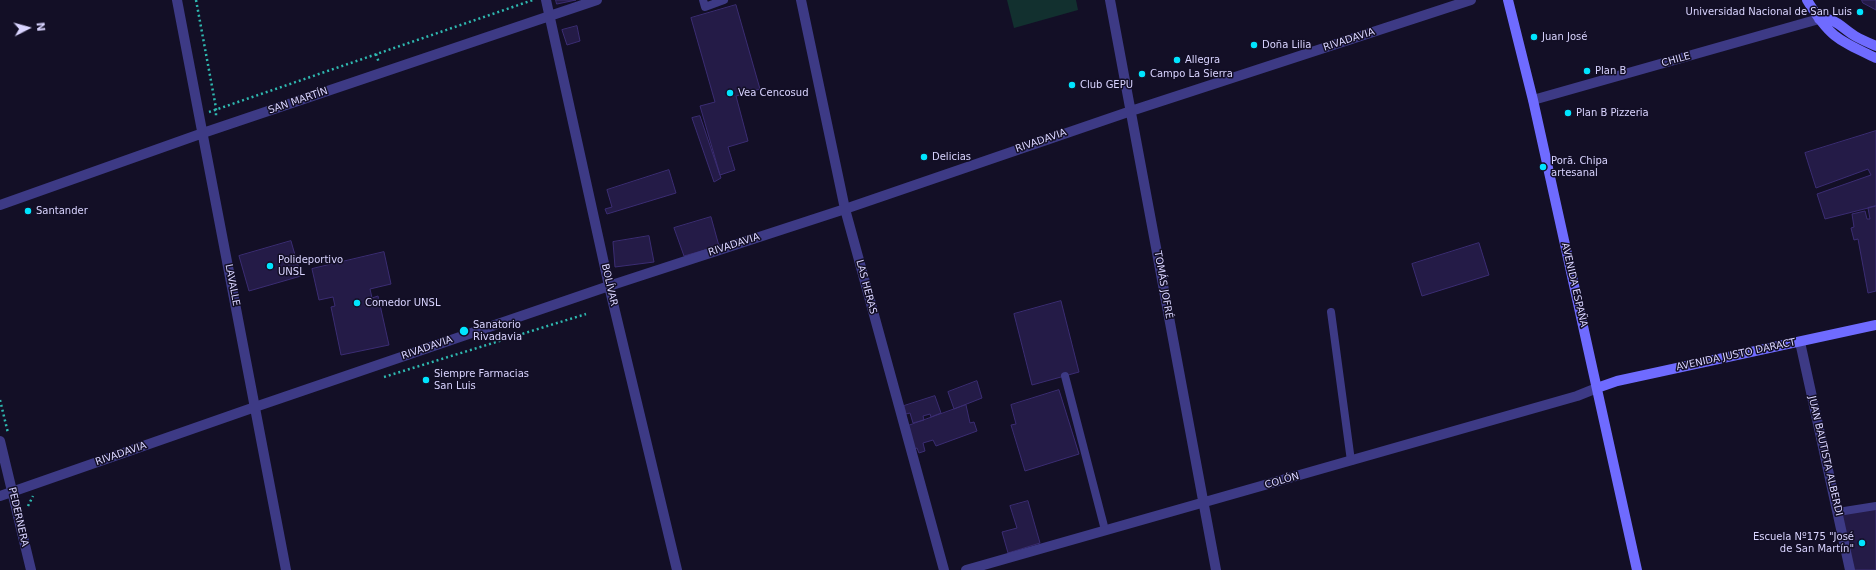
<!DOCTYPE html>
<html>
<head>
<meta charset="utf-8">
<style>
  body { margin:0 }
  #map { position:relative; width:1876px; height:570px; overflow:hidden; background:#130f26; font-family:"DejaVu Sans",sans-serif }
  canvas { display:block }
  .north { position:absolute; left:8px; top:8px; width:40px; height:40px; -webkit-text-stroke:3px #130f26; paint-order:stroke; rotate:84deg; font-size:11px; font-weight:700; line-height:16px; text-align:center; color:#d9d4ff }
  .north::after { content:''; display:block; margin:auto; width:14px; height:18px; background:#d9d4ff; clip-path:polygon(50% 0,100% 100%,50% 72%,0 100%) }
</style>
</head>
<body>
<div id="map">
<canvas width="1876" height="570"></canvas>
<div class="north">N</div>
</div>
<script>
const ctx = document.querySelector('canvas').getContext('2d');
ctx.lineJoin = 'round';
function fill(path, color) {
  ctx.fillStyle = color;
  ctx.fill(path, 'evenodd');
}
function strokePath(path, color, width, dash) {
  ctx.strokeStyle = color;
  ctx.lineWidth = width;
  ctx.lineCap = dash ? 'butt' : 'round';
  ctx.setLineDash(dash || []);
  ctx.stroke(path);
}
function label(font, color, halo, rows, align = 'center') {
  ctx.font = font + ' "DejaVu Sans",sans-serif';
  ctx.lineWidth = 3;
  ctx.setLineDash([]);
  ctx.textBaseline = 'middle';
  ctx.strokeStyle = halo;
  ctx.fillStyle = color;
  for (const [text, x, y, turn = 0] of rows) {
    ctx.save();
    ctx.translate(x, y);
    ctx.rotate((+turn || 0) * Math.PI / 180);
    ctx.textAlign = isNaN(turn) ? turn : align;
    if (halo) ctx.strokeText(text, 0, 0);
    ctx.fillText(text, 0, 0);
    ctx.restore();
  }
}
const green = new Path2D(`
  M1007,0H1076L1078,10L1014,28Z`);
const building = new Path2D(`
  M556,0H576L557,4Z
  M1862,0H1876V10L1863,3Z
  M736,5L760,89L736,96L748,141L728,147L735,170L720,175L700,106L715,102L691,18Z
  M577,26L580,41L567,45L562,30Z
  M700,116L721,178L714,182L692,118Z
  M1876,131V206L1825,219L1817,194L1871,175L1868,169L1816,188L1805,153Z
  M669,170L676,193L607,214L605,209L612,207L607,190Z
  M1876,206V291L1868,293L1858,239L1854,240L1851,228L1854,227L1852,214L1865,211L1867,219H1870L1868,208Z
  M711,217L719,246L684,256L674,228Z
  M649,236L654,262L615,267L613,242Z
  M291,241L301,276L249,291L239,256Z
  M1479,243L1489,275L1422,296L1412,264Z
  M384,252L391,284L370,289L372,298L378,296L389,345L341,355L331,307L335,306L333,297L319,300L312,269Z
  M1061,301L1079,372L1032,385L1014,314Z
  M977,381L982,398L954,409L948,392Z
  M1059,390L1079,454L1025,471L1011,425L1016,424L1011,405Z
  M935,396L941,413L931,417L930,414L923,416L924,420L913,423L910,413L906,414L904,406Z
  M966,405L970,423L974,422L977,431L936,446L933,440L923,443L925,451L919,453L917,448L914,449L908,426Z
  M1028,501L1040,543L1008,553L1002,532L1017,528L1010,506Z
  M1876,507V570H1854L1841,515Z`);
const path = new Path2D(`
  M196,0L216,108V117
  M376,54L379,63
  M209,112L533,0
  M384,377L586,314
  M0,400L8,433
  M28,506L33,496`);
const lane = new Path2D(`
  M703,0L705,7L724,0
  M1331,312L1351,461
  M1065,376L1105,530
  M1838,512L1876,506`);
const street = new Path2D(`
  M177,0L286,570
  M546,0L609,286L677,570
  M801,0L845,209L944,570
  M1110,0L1216,570
  M1533,100L1819,19
  M0,205L203,133L597,0
  M1800,342L1850,570
  M0,441L31,570
  M0,496L255,407L609,286L845,209L1131,111L1471,0
  M966,570L1577,396L1597,388`);
const secondary = new Path2D(`
  M1508,0L1533,100L1637,570
  M1807,0C1829,37 1838,40 1876,58
  M1819,19C1834,16 1843,29 1855,36C1862,40 1869,43 1876,46
  M1597,388L1617,381L1876,325`);
const markers = [
  [1860,12,4,"#00e5ff"],
  [1534,37,4,"#00e5ff"],
  [1254,45,4,"#00e5ff"],
  [1177,60,4,"#00e5ff"],
  [1587,71,4,"#00e5ff"],
  [1142,74,4,"#00e5ff"],
  [1072,85,4,"#00e5ff"],
  [730,93,4,"#00e5ff"],
  [1568,113,4,"#00e5ff"],
  [924,157,4,"#00e5ff"],
  [1543,167,4,"#00e5ff"],
  [28,211,4,"#00e5ff"],
  [270,266,4,"#00e5ff"],
  [357,303,4,"#00e5ff"],
  [464,331,5,"#00e5ff"],
  [426,380,4,"#00e5ff"],
  [1862,543,4,"#00e5ff"]
];
const poiNames = [
  ["Universidad Nacional de San Luis",1852,12,"right"],
  ["Juan José",1542,37],
  ["Doña Lilia",1262,45],
  ["Allegra",1185,60],
  ["Plan B",1595,71],
  ["Campo La Sierra",1150,74],
  ["Club GEPU",1080,85],
  ["Vea Cencosud",738,93],
  ["Plan B Pizzeria",1576,113],
  ["Delicias",932,157],
  ["Porã. Chipa",1551,161],
  ["artesanal",1551,173],
  ["Santander",36,211],
  ["Polideportivo",278,260],
  ["UNSL",278,272],
  ["Comedor UNSL",365,303],
  ["Sanatorio",473,325],
  ["Rivadavia",473,337],
  ["Siempre Farmacias",434,374],
  ["San Luis",434,386],
  ["Escuela Nº175 \"José",1854,537,"right"],
  ["de San Martín\"",1854,549,"right"]
];
const streetNames = [
  ["RIVADAVIA",1349,40,-18],
  ["CHILE",1676,60,-16],
  ["SAN MARTÍN",298,101,-19],
  ["RIVADAVIA",1041,141,-19],
  ["RIVADAVIA",734,245,-18],
  ["LAVALLE",232,285,79],
  ["BOLÍVAR",609,285,77],
  ["TOMÁS JOFRÉ",1163,285,80],
  ["AVENIDA ESPAÑA",1574,285,77],
  ["LAS HERAS",866,287,75],
  ["RIVADAVIA",427,348,-19],
  ["AVENIDA JUSTO DARACT",1736,355,-12],
  ["RIVADAVIA",121,454,-19],
  ["JUAN BAUTISTA ALBERDI",1825,456,77],
  ["COLÓN",1282,481,-16],
  ["PEDERNERA",18,517,77]
];
fill(green, '#12302f');
fill(building, '#241b47');
strokePath(building, '#3b2d73', 1);
strokePath(path, '#2fb8b0', 2.5, [2, 3]);
strokePath(lane, '#3d3a85', 8);
strokePath(street, '#3d3a85', 10);
strokePath(secondary, '#6f6bff', 10);
for (const [x, y, r, color] of markers) {
  const dot = new Path2D();
  dot.arc(x, y, r, 0, 2 * Math.PI);
  ctx.fillStyle = color;
  ctx.fill(dot);
  strokePath(dot, '#130f26', 1.5);
}
label('10px', '#d9d4ff', '#130f26', poiNames, 'left');
label('10px', '#d9d4ff', '#130f26', streetNames);
</script>
</body>
</html>
